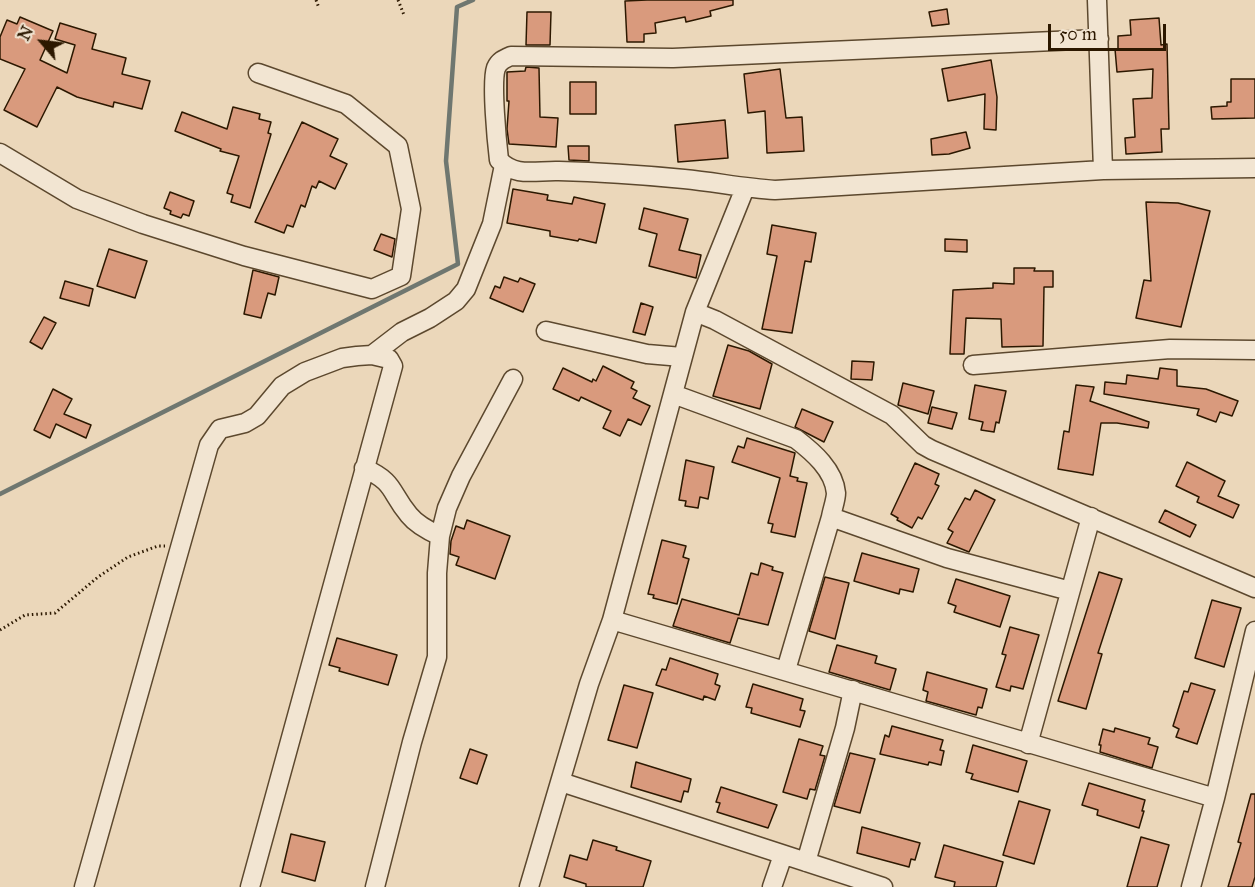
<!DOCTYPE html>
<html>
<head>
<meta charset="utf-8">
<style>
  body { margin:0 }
  #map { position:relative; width:1255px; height:887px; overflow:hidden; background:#ebd7ba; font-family:"IM FELL Great Primer",serif }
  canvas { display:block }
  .north { position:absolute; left:12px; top:12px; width:60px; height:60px; -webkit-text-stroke:4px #f2e5d2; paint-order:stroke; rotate:298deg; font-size:16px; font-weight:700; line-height:24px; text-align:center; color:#2c1800 }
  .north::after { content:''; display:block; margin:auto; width:21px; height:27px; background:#2c1800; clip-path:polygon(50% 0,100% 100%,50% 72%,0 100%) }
  .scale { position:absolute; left:1048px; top:24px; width:118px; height:27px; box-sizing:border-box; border:3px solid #2c1800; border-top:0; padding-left:8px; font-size:18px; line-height:21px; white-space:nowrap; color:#2c1800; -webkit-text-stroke:4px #f2e5d2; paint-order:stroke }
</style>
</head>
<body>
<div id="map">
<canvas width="1255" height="887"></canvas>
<div class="north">N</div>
<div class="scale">50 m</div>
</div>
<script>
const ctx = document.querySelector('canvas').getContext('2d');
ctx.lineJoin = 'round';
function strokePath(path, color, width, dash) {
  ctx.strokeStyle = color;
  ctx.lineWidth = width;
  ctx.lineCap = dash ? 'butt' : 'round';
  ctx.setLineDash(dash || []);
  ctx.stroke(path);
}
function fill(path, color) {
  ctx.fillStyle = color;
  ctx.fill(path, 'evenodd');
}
const stream = new Path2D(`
  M0,494L458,264L446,161L457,7L473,0`);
const building = new Path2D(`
  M647,0H733V5L710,11L711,16L686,22L685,17L655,23L656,33L644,34V42H627L625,1Z
  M947,9L949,24L932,26L929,12Z
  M527,12H551L550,45H526Z
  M20,17L53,31L40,60L67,73L75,45L55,39L60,23L96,34L92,49L126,58L122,74L150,81L142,109L114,102L113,107L77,97L57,87L37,127L4,110L25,69L0,59V37L7,20L17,24Z
  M1159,18L1161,45L1167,44L1169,129H1161L1162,152L1126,154L1125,138L1135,137L1133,99L1152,98L1153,69L1117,72L1115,49H1118V36L1131,35L1130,20Z
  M991,60L997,97L996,130L984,129L985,94L948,101L942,69Z
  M526,67L539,68L540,117L558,118L556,147L509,144L507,129L509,101H507V72L525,71Z
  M780,69L786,118L802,117L804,151L767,153L765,111L748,113L744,74Z
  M1231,79H1255V118L1212,119L1211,107L1227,106V102H1231Z
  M570,82H596V114H570Z
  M233,107L260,114L259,119L271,122L268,133L271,134L250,208L231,202L233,195L227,193L239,156L220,151L221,149L175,131L182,112L227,129Z
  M725,120L728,158L678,162L675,125Z
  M302,122L338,139L330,156L347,164L335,189L319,181L316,188L312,186L305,207L301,205L293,227L287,225L284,233L255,222Z
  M966,132L970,148L949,154L932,155L931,139Z
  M568,146H589V161L569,160Z
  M513,189L548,195L547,200L572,204L574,197L605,204L596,243L579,239L578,241L550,236V231L507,223Z
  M170,192L194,201L189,216L183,214L181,218L170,214L171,211L164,208Z
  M1146,202L1178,203L1210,211L1181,327L1136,318L1144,280L1151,281Z
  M644,208L688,219L679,250L701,255L696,278L649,266L657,234L639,229Z
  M772,225L816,233L811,262L805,261L792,333L762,329L777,256L767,254Z
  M381,234L395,239L392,257L374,250Z
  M945,239L967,240V252L945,251Z
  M109,249L147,261L135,298L97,286Z
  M1014,268H1035L1034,271H1053V287H1044L1043,346L1002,347L1001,319L966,318L964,354H950L953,290L993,288V283L1014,284Z
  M253,270L279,277L275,295L268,293L261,318L244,314Z
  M504,277L518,282L520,278L535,284L523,312L490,298L495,286L500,288Z
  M65,281L93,289L89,306L60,298Z
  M641,303L653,307L645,335L633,332Z
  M44,317L56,323L42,349L30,342Z
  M728,345L749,351L772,364L760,409L713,396Z
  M852,361L874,362L872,380L851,379Z
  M603,366L634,382L631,388L637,391L633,398L650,406L641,425L628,419L620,436L603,428L611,411L581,397L579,401L553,389L563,368L592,382L593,379L596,381Z
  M1160,368L1177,370V386L1206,389L1238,401L1232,416L1220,412L1216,422L1197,415L1199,409L1104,394L1105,382L1126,384L1127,375L1158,379Z
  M903,383L934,391L928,414L898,405Z
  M975,385L1006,391L999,423L996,422L994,432L981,430L983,422L969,419Z
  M1076,385L1094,387L1090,401L1149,422L1148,428L1117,423H1101L1093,475L1058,469L1064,431L1069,432Z
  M53,389L72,399L64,414L91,425L86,438L56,424L50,438L34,430Z
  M932,407L957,413L952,429L928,423Z
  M802,409L833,422L824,442L795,427Z
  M747,438L795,453L790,476L798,478L797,481L807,483L795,537L771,532L773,524L768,523L780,478L732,462L738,446L744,448Z
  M686,460L714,467L708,499L700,497L698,508L685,506L686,501L679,500Z
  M1187,462L1225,481L1218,496L1239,505L1233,518L1197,502L1199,497L1176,486Z
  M915,463L939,474L935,484L939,486L933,498L922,519L918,517L912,528L897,520L898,518L891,514Z
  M975,490L995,500L969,552L947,543L953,532L948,529L965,498L970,500Z
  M1165,510L1196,525L1190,537L1159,522Z
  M467,520L510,536L495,579L456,565L459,557L450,554L451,541L456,526L464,529Z
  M662,540L686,546L683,557L689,559L677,604L653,598L654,595L648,594Z
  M862,553L919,569L913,592L900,589L899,594L854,581Z
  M761,563L773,567L772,570L783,573L768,625L738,618L730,643L673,626L682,599L739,615L751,573L758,575Z
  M1099,572L1122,579L1098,653L1102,654L1086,709L1058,701Z
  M825,577L849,583L835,639L809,631Z
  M956,579L1010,596L1000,627L954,612L956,606L948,603Z
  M1212,600L1241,608L1224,667L1195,658Z
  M1010,627L1039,635L1023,689L1011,686L1010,691L996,687L1006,655L1002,654Z
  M337,638L397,655L388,685L339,671L340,668L329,665Z
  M837,645L877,656L875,663L896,669L890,690L829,672Z
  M670,658L718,674L715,684L720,686L715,700L704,696L703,700L656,685L662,669L666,670Z
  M927,672L987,689L982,708L978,707L976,715L926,701L928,692L923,690Z
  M1191,683L1215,690L1197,744L1176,737L1179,729L1173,726L1184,691L1188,692Z
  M753,684L803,699L800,710L805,711L800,727L751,713L752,708L746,707Z
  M624,685L653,693L637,748L608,740Z
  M892,726L943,740L940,750L944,751L941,765L929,762L928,765L880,754L885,735L889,737Z
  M1115,728L1150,738L1148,744L1158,747L1152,768L1100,752L1101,745H1099L1103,729L1114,732Z
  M799,739L823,746L820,755L825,756L815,790L810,789L807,799L783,792Z
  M973,745L1027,761L1018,792L971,779L973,774L966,772Z
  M470,749L487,755L477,784L460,778Z
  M850,753L875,759L860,813L834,806Z
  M636,762L691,779L688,792L684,791L681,802L631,787Z
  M1089,783L1145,800L1142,811H1144L1139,828L1097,815L1098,810L1082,805Z
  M721,787L777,805L768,828L717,812L720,803L716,802Z
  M1251,794H1255V877L1252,887H1228L1241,843L1238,842Z
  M1019,801L1050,810L1034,864L1003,855Z
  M862,827L920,843L915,860L911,859L909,867L857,853Z
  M291,834L325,842L315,881L282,872Z
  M1141,837L1169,845L1157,887H1127Z
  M593,840L617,847L616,850L651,861L643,887H586V884L564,877L570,855L587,860Z
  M944,845L1003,862L996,887H954L955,882L935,877Z`);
const path = new Path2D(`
  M316,0L319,8
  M398,0L404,15
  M0,630L25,615L55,613L98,577L128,557L158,546H165`);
const minor = new Path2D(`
  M1097,0L1103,170
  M1099,39L673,58L511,56C504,59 499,61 496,68C491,82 497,143 499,160C515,178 537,170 559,171C601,172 643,175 684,179C715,182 744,188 775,190L1103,170L1255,168
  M0,153L77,199L143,224L244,256L372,289L401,276L411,209L398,146L346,104L258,73
  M695,312L715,320L892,415L923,445L932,450L1255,588
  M546,331L647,354L682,357
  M372,355L402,332L430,318L456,301L466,289L492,224L504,165
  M973,365L1170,349L1255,350
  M673,394L796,439C813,452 834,470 836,493C836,500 832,510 831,517L786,670
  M364,468C396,483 389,491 409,515C417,525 429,531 440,536
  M831,517L947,558L1070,591
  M612,620L1215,798
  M1028,744L1091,517
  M561,782L883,887
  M806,862L845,728L853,690
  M84,887L209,445L220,429L245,423L257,416L282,386L305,372L342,358L357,356L372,355L389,359L393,366L250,887
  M375,887L412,742L437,657V573L440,536L447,508L461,476L513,379
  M529,887L589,684L612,620L695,312L745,188
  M772,887L783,855
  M1191,887L1215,798L1255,631`);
strokePath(stream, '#6f7770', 4.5);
fill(building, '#d99a7d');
strokePath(building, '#2c1800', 1.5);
strokePath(minor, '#5c482e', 21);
strokePath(path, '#2c1800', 3, [1.5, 3]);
strokePath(minor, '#f2e5d2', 18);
</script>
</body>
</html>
